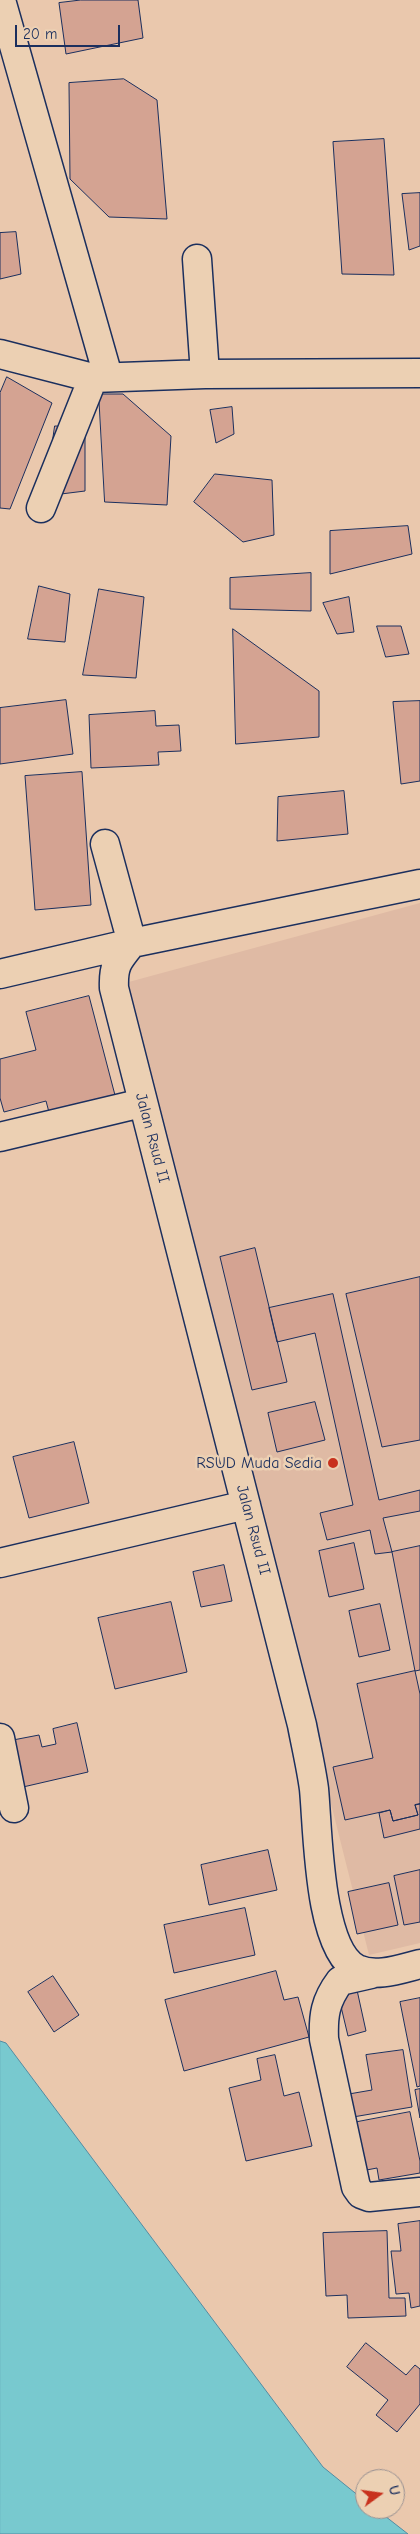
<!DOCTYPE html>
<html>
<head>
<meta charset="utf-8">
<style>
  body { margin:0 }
  #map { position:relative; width:420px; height:2534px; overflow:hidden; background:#eac8ad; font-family:"Comic Neue",sans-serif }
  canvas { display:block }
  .north { position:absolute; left:355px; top:2469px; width:50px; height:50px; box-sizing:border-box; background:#ecd0b3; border:1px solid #989091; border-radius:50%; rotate:76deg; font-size:14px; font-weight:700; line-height:20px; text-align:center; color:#1b2f5e }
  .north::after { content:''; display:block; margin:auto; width:18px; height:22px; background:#c8321e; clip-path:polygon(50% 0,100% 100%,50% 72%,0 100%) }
  .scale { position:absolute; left:15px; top:25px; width:105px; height:22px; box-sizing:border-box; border:2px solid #1b2f5e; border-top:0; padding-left:6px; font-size:15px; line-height:18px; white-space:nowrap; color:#1b2f5e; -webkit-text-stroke:4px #ecd0b3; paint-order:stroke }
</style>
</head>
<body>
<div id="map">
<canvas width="420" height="2534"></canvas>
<div class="north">U</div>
<div class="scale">20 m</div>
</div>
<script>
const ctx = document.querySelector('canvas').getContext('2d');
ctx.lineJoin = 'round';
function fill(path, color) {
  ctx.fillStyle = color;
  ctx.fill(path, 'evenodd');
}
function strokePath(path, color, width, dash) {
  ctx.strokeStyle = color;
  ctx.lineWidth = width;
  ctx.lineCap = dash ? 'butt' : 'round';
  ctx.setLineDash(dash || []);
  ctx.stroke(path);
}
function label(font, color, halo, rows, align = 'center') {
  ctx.font = font + ' "Comic Neue",sans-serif';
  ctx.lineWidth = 5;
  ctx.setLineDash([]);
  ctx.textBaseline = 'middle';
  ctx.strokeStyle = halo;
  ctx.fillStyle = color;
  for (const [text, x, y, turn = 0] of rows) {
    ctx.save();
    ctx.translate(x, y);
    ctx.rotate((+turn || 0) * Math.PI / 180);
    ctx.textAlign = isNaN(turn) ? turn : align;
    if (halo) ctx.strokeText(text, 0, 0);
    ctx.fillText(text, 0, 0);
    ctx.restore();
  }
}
const built = new Path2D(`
  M420,903V1943L369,1955L125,983Z`);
const water = new Path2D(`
  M0,2041L6,2043L323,2467L365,2501V2509H376L408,2534H0Z`);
const building = new Path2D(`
  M81,0H138L143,38L66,54L59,3Z
  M124,79L157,100L167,219L109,217L70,179L69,83Z
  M384,139L394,275L342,274L333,142Z
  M420,193V246L409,250L402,194Z
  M16,232L21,274L0,279V233Z
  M7,377L52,403L10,509L0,508V393Z
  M99,394H123L171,436L167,505L105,502Z
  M232,407L234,434L216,443L210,410Z
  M55,426L85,427V491L45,496Z
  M215,474L272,480L274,535L243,542L194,502Z
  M408,526L412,554L330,574V531Z
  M311,573V611L230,609V578Z
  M39,586L70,594L65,642L28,639Z
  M99,589L144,597L136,678L83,675Z
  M349,597L354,632L337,634L323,603Z
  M377,626H401L409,654L386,657Z
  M233,629L319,691V737L236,744Z
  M66,700L73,754L0,764V708Z
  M420,701V781L401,784L393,702Z
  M155,711L156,726L179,725L181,751L158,752L159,765L91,768L89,715Z
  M82,772L91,905L35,910L25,776Z
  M344,791L348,834L277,841L278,797Z
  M89,996L116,1099L50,1116L46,1101L4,1112L0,1098V1059L36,1050L26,1012Z
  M255,1248L287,1382L252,1390L220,1257Z
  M420,1277V1440L382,1447L346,1294Z
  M333,1294L379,1500L420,1490V1511L383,1518L392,1552L375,1554L370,1530L327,1540L320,1513L353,1505L315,1333L277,1342L269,1308Z
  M315,1402L325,1440L277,1452L268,1413Z
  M74,1442L89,1503L29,1518L13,1457Z
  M354,1543L364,1589L329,1597L319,1551Z
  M420,1546V1670L415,1671L392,1552Z
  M224,1565L232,1601L201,1607L193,1572Z
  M171,1602L187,1672L115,1689L98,1618Z
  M380,1604L390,1650L359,1657L349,1611Z
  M415,1671L420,1694V1804L415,1805L418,1815L393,1821L390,1810L345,1820L333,1767L373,1758L357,1684Z
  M77,1723L88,1772L23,1787L13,1740L39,1735L42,1747L56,1744L53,1729Z
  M420,1804V1829L384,1838L379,1813L390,1810L393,1821L418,1815L415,1805Z
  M268,1850L277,1890L209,1905L201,1865Z
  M420,1870V1922L404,1925L394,1876Z
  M389,1883L398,1925L357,1934L348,1892Z
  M245,1908L255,1955L174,1973L164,1925Z
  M276,1971L284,2000L298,1997L309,2037L184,2071L165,2000Z
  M53,1976L79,2015L54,2032L28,1992Z
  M357,1990L366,2031L348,2036L338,1994Z
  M420,1998V2086L417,2087L400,2002Z
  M403,2050L412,2107L347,2118L343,2095L372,2090L366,2055Z
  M275,2055L284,2096L299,2092L312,2146L246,2161L229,2088L261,2080L257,2059Z
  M420,2089V2118L415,2090Z
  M410,2112L420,2161V2173L379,2180L377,2168L356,2172L347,2124Z
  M420,2221V2306L411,2308L409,2293L396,2294L391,2251H401L398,2224Z
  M387,2231L389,2298H405L406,2316L348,2318L347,2295L326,2296L323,2233Z
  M366,2343L406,2375L415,2365L420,2369V2404L397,2432L376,2415L388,2400L347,2367Z`);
const street = new Path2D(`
  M1,0L108,376
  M197,259L205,374
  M0,354L93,378L205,374L420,373
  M41,508L93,378
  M105,844L132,943
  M132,943C118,960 113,965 114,988L302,1725C306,1746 311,1767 314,1789C318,1830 318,1949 357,1969C376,1978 400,1969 420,1964
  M0,974L132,943L420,884
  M0,1137L142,1103
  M0,1563L246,1505
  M0,1738L14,1808
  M371,1974L340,1981C325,2001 323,2016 324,2039L356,2187L361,2194L369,2197L420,2192`);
const markers = [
  [333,1463,6,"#c8321e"]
];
const streetNames = [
  ["Jalan Rsud II",152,1138,75],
  ["Jalan Rsud II",253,1530,75]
];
const poiNames = [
  ["RSUD Muda Sedia",322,1463]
];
fill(built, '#dfbaa4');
fill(water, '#78c9cf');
strokePath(water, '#538ba2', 1);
fill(building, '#d4a392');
strokePath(building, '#1b2f5e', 1);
strokePath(street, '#1b2f5e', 31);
strokePath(street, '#ecd0b3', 28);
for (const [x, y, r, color] of markers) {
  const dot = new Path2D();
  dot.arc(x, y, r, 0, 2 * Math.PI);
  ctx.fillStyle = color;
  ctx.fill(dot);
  strokePath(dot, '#ecd0b3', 2);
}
label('16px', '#1b2f5e', '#ecd0b3', streetNames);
label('16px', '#1b2f5e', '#ecd0b3', poiNames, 'right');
</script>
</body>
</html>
